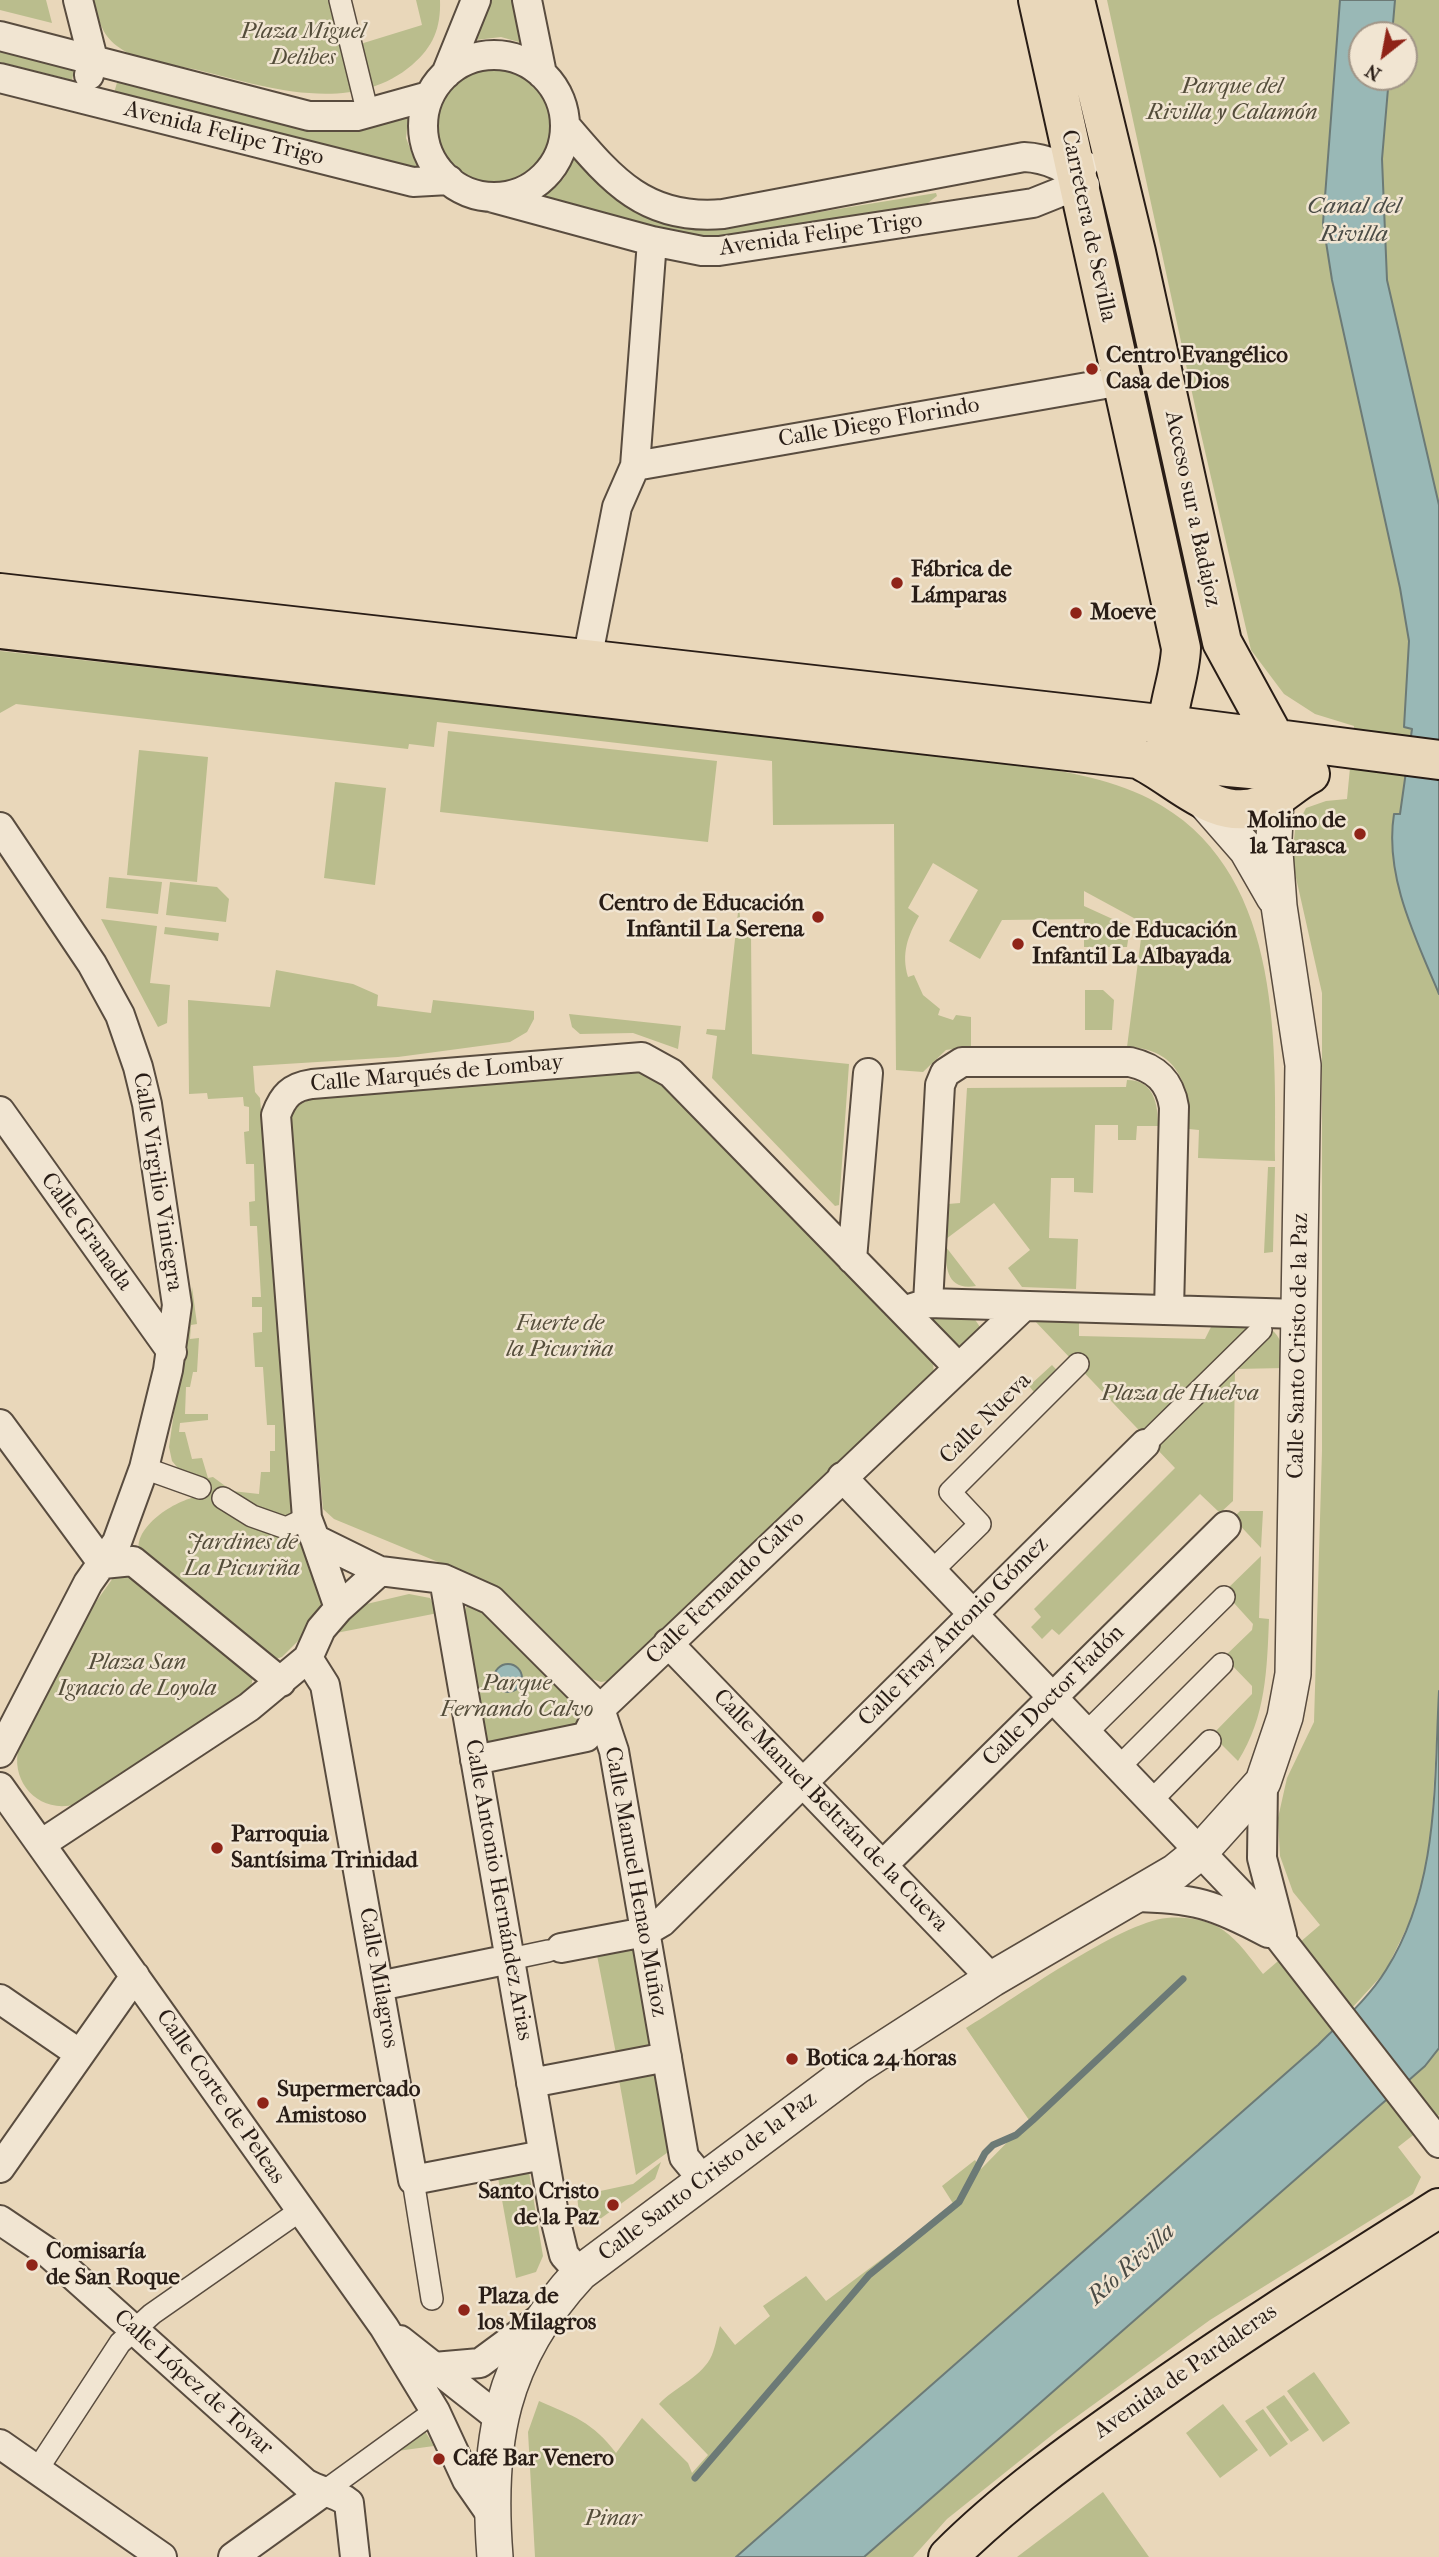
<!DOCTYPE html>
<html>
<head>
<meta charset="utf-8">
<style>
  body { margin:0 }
  #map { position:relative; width:1439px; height:2557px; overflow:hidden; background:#e9d7ba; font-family:"IM FELL French Canon",serif }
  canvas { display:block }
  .north { position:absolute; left:1348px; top:21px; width:70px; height:70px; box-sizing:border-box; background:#f1e5d2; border:2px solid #a19587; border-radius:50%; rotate:211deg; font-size:19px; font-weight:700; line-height:28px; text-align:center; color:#291d16 }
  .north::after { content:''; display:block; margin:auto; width:24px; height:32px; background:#8f2418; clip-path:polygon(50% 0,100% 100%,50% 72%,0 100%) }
</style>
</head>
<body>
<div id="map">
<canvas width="1439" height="2557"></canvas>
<div class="north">N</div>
</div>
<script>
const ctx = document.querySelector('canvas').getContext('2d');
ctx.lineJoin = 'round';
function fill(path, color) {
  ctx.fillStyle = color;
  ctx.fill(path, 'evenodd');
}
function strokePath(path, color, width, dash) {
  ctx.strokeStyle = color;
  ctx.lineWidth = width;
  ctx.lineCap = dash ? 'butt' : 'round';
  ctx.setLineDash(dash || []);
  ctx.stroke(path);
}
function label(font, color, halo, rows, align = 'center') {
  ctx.font = font + ' "IM FELL French Canon",serif';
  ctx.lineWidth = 5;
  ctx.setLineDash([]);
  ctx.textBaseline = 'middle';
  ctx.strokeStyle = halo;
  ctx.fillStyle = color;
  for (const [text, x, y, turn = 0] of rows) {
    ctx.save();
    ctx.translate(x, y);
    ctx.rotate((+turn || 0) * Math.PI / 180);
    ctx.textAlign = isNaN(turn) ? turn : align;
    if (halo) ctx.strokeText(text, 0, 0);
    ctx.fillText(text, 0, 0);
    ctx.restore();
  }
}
const green = new Path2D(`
  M0,0H46L52,23L0,10Z
  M94,0H346L357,45L422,25L416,0H440C441,28 433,47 412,65C352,116 265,87 198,70C173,64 137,62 117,46C101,34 98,18 94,0Z
  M489,0H516L526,44L501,37L476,40Z
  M1107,0H1340L1323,223L1332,280L1400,588L1409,641L1404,727L1412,729L1400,815H1394C1384,876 1416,939 1439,994V1691L1430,1853L1411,1919L1385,1972L1318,2045L736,2557H535L528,2432L539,2401C573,2416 593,2422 616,2453L642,2418L688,2463L692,2473L708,2455L659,2404C674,2388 698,2379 710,2359C715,2350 717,2336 720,2326L735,2345L770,2316L763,2306L806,2276L826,2301L954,2205L942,2186L975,2160L981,2169L1029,2120L966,2028C1011,2001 1120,1922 1167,1918C1184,1916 1209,1920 1223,1930C1239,1941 1251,1959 1263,1974L1320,1925L1293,1892L1280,1856L1278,1818L1287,1778L1314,1722L1322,1451V993L1292,860L1295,830L1306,808L1326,801L1347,799L1354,726L1315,714L1284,694L1251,650L1201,434Z
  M1395,0H1439V505L1387,280L1382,159L1389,77H1404V35H1392Z
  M0,49L75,67L72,80L0,62Z
  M436 125a57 57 0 1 1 114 0a57 57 0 1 1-114 0Z
  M118,79L360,129L383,124L409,110L406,138L418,169L114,93Z
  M577,152L728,227L936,193L937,196L920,209L732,240L697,239L541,199L564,178Z
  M0,651L1012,763C1059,771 1107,777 1150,799C1281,867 1276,1034 1275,1161L1198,1158L1199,1130L1189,1129C1191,1085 1177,1048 1127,1047L1143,923L1084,891V906L1130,927L1127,947H1084V919L1002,920L980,959L949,941L978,890L933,863L908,908L919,916C908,936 901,953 908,977L914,975L923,995L940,1009L938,1015L953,1020L956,1015L971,1017V1046L946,1050L923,1072L896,1070L894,824L773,825L772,761L437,722L434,747L409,744L408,749L16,704L0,713Z
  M448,731L717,761L708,842L440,812Z
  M139,750L208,757L197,882L127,875Z
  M335,782L386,788L375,885L324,878Z
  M109,877L162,882L158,914L106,908Z
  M170,882L217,887L229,899L226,922L166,915Z
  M739,903L741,933H751L752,1054L849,1064L839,1205L835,1206L712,1078L717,1036L706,1034L707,1029L725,1030Z
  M101,919L157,926L150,983L170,985L167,1023L158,1027Z
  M165,927L219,933L218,941L164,934Z
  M276,970L353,984L378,995L377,1006L431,1013L433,1000L534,1011V1019L527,1032L510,1042L398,1057L253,1066L255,1092L260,1098L297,1516L330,1601L325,1614L282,1657L273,1660L139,1551C134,1525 179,1498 201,1496L172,1461L169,1447L192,1287L197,1324L191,1325L190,1339L199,1338L197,1372H193L190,1387H186L185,1414H208V1420L180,1423L179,1432H185L192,1459L202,1458L208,1478L213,1477L232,1491L259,1494L261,1472H270V1451H275V1425H267L263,1367H255L253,1333L262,1332V1307H252V1297H261L257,1226H250L249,1202L255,1201L254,1164H246L244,1132L249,1131V1107L244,1106L243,1097L208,1099L207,1093L189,1094L188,1000L270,1007Z
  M1085,990H1103L1114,1000L1112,1030H1085Z
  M569,1014L681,1026L678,1049L633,1033L580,1034L572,1027Z
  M618,1070L637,1072L663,1083L933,1361L934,1376L613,1680L601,1682L586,1677L489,1583L334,1519L323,1509L288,1125L294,1108L312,1098Z
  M1127,1080C1154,1080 1158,1104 1158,1126H1137L1136,1140H1118V1125H1095L1093,1193L1074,1192V1178H1051L1049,1238L1078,1239L1076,1289L1022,1287L1008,1268L1030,1250L994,1203L946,1239L948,1204L960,1203L967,1088L1126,1087Z
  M1268,1167H1275L1273,1252L1264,1253Z
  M946,1247L976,1286C948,1291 945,1269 946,1247Z
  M933,1317L974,1318L980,1327L958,1347L931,1320Z
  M1032,1318L1079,1321V1336L1205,1339L1213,1323C1256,1325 1283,1314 1285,1368L1235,1369L1233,1501L1220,1513L1200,1494L1059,1635L1052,1629L1042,1639L1031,1627L1041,1617L1034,1609L1175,1468Z
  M1052,1365L1070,1384L1030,1421L1018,1408L1034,1392L1029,1386Z
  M1240,1511H1263L1261,1548L1233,1518Z
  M1261,1556L1259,1618L1269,1619C1267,1669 1266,1717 1238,1761L1212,1735L1252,1694V1686L1224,1657L1252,1630L1253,1624L1224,1592Z
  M130,1573L253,1675L251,1689L76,1804C40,1815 9,1782 19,1747L73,1634L113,1578Z
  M409,1594L430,1598L438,1613L331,1634L358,1606Z
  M468,1604L477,1605L582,1710L579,1724L490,1743L486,1741L464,1612Z
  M635,1945L652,2049L617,2059L596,1950Z
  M1439,2048V2115L1398,2147L1421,2177L1413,2194L1210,2320L1057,2431L947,2519L913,2557H864L1425,2066Z
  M657,2069L671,2150L636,2175L618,2074Z
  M661,2162L655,2179L600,2219L590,2221L579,2213L577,2196L633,2184Z
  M528,2166L543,2256L536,2272L516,2278L497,2172Z
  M1314,2372L1350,2423L1323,2442L1287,2391Z
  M1284,2395L1309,2430L1291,2442L1266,2407Z
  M1223,2404L1258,2450L1220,2478L1186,2433Z
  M1263,2409L1288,2444L1270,2457L1245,2421Z
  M415,2415L434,2446L397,2451Z
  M1103,2492L1149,2557H1017Z`);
const water = new Path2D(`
  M1340,0H1395L1392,35H1362V77H1389L1382,159L1387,280L1439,505V994C1416,939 1384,876 1394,814H1400L1412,729L1404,727L1409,641L1400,588L1332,280L1323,223Z
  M494 1678a14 14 0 1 1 28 0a14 14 0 1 1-28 0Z
  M1439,1691V2048L1425,2066L864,2557H736L1318,2045C1341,2022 1369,1998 1386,1970C1439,1886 1434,1786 1439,1691Z`);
const stream = new Path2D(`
  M695,2478L869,2275L959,2202L985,2153L993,2145L1016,2135L1033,2120L1183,1979`);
const pedestrian = new Path2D(`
  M340,0L368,114
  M1145,1444L1261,1330
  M144,1468L200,1488
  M223,1498L252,1516L286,1528L307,1518
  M932,1571L980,1524L950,1492L1078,1364
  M1087,1732L1224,1597
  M1120,1766L1222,1664
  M1152,1800L1210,1741
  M510,1959L548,1951
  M413,2180L432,2299
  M37,2470L120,2343L152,2314L301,2210
  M322,2493L435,2411`);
const minor = new Path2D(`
  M78,0L93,59L89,75
  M527,0L542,74
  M0,36L309,116H357L429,96
  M423 126a71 71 0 1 1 142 0a71 71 0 1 1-142 0Z
  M446,74L476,0
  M0,78L413,182L449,180
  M565,125C611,179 645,221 723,214L1024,157C1048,158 1068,168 1085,185
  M490,197L652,241L702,251H719L1033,203L1063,191L1084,165
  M635,466L1122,381
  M587,660L617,507L635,466L652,241
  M0,827L92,964L120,1015L138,1067L147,1104L177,1305L168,1370L144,1468L117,1542L88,1583L0,1753
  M0,1111L172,1352
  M852,1259L868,1073
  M928,1303L940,1085L945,1073L962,1062H1130C1156,1068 1170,1081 1174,1107L1169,1310
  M912,1308L928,1303L1299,1314
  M0,1424L103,1564
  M842,1477L1268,1923L1439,2143
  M315,1539L339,1608
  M103,1564L133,1561L281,1682
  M444,1579L554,2214L564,2255L580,2273
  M668,1643L992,1979
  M308,1658L325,1685L413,2180L543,2155
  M475,1760L586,1737L600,1709L1024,1306
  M1263,1782L1262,1858L1282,1935
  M0,1787L384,2327L435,2411L467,2480L492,2516
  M41,1844L249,1707L308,1658L321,1629L339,1608L380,1571
  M883,1865L1226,1526
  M1132,1897C1194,1898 1214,1904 1268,1933
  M561,1948L645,1932L662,1922L1145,1444
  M379,1986L510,1959
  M0,1999L80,2054
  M531,2083L667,2057
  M0,2168L135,1976
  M704,2181L684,2157L614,1751L600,1709L491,1600L444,1579L380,1571L315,1539L307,1518L276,1115C283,1096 291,1087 312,1084L642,1057L671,1073L958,1367
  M0,2220L46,2251L305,2483C322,2493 336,2492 349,2503L355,2557
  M400,2340L499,2418
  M434,2367L480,2363L537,2321
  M0,2444L162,2557
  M233,2557L322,2493`);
const tertiary = new Path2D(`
  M1205,802L1247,850L1274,897
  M495,2557C486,2443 500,2359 580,2273L857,2066L992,1979L1175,1872L1201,1851L1263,1782L1285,1717L1293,1674L1303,1065L1279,906L1274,839L1276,798`);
const primary = new Path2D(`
  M948,2557C1006,2499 1073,2451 1140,2404C1237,2335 1338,2272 1439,2208`);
const trunk = new Path2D(`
  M1038,0L1181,648C1180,682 1162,714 1169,750
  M1075,0L1136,252L1222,642L1275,739L1277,758
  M0,593L1168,725L1439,760
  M0,629L1138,759C1177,777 1214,822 1260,806C1279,799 1292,783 1310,774
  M1152,760L1305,774`);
const markers = [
  [1092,369,7,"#8f2418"],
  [897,583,7,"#8f2418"],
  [1076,613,7,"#8f2418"],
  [1360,834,7,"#8f2418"],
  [818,917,7,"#8f2418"],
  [1018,944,7,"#8f2418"],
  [217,1848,7,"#8f2418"],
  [792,2059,7,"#8f2418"],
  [263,2103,7,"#8f2418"],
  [613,2205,7,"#8f2418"],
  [32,2265,7,"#8f2418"],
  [464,2310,7,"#8f2418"],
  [439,2459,7,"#8f2418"]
];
const parkNames = [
  ["Plaza Miguel",303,32],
  ["Delibes",303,58],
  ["Parque del",1232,87],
  ["Rivilla y Calamón",1232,113],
  ["Fuerte de",560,1324],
  ["la Picuriña",560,1350],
  ["Plaza de Huelva",1180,1394],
  ["Jardines de",242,1543],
  ["La Picuriña",242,1569],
  ["Plaza San",137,1663],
  ["Ignacio de Loyola",137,1689],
  ["Parque",517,1684],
  ["Fernando Calvo",517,1710],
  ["Pinar",613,2519]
];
const streetNames = [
  ["Avenida Felipe Trigo",224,134,14],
  ["Carretera de Sevilla",1088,226,78],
  ["Avenida Felipe Trigo",821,235,-8],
  ["Calle Diego Florindo",879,423,-10],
  ["Acceso sur a Badajoz",1192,509,78],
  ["Calle Marqués de Lombay",437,1074,-5],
  ["Calle Virgilio Viniegra",157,1182,81],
  ["Calle Granada",86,1232,54],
  ["Calle Santo Cristo de la Paz",1299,1346,-89],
  ["Calle Nueva",986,1419,-45],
  ["Calle Fernando Calvo",726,1588,-44],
  ["Calle Fray Antonio Gómez",954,1632,-45],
  ["Calle Doctor Fadón",1054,1696,-45],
  ["Calle Manuel Beltrán de la Cueva",830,1811,46],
  ["Calle Manuel Henao Muñoz",635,1882,80],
  ["Calle Antonio Hernández Arias",498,1890,80],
  ["Calle Milagros",378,1978,80],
  ["Calle Corte de Peleas",220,2097,55],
  ["Calle Santo Cristo de la Paz",708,2177,-37],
  ["Avenida de Pardaleras",1186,2372,-35],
  ["Calle López de Tovar",193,2383,42]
];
const poiNames = [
  ["Centro Evangélico",1106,356],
  ["Casa de Dios",1106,382],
  ["Fábrica de",911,570],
  ["Lámparas",911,596],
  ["Moeve",1090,613],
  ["Molino de",1346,821,"right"],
  ["la Tarasca",1346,847,"right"],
  ["Centro de Educación",804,904,"right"],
  ["Infantil La Serena",804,930,"right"],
  ["Centro de Educación",1032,931],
  ["Infantil La Albayada",1032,957],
  ["Parroquia",231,1835],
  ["Santísima Trinidad",231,1861],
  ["Botica 24 horas",806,2059],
  ["Supermercado",277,2090],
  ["Amistoso",277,2116],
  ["Santo Cristo",599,2192,"right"],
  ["de la Paz",599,2218,"right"],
  ["Comisaría",46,2252],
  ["de San Roque",46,2278],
  ["Plaza de",478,2297],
  ["los Milagros",478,2323],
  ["Café Bar Venero",453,2459]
];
const waterNames = [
  ["Canal del",1354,207],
  ["Rivilla",1354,235],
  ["Río Rivilla",1132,2265,-42]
];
fill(green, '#babd8d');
fill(water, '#99b8b6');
strokePath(water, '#6c7a76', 2);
strokePath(stream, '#6c7a76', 7);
strokePath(pedestrian, '#594c3f', 24);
strokePath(minor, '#594c3f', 32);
strokePath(tertiary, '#594c3f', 38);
strokePath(primary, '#291d16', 42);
strokePath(trunk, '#291d16', 42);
strokePath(pedestrian, '#f1e5d2', 21);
strokePath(minor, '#f1e5d2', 28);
strokePath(tertiary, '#f1e5d2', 35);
strokePath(primary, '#e9d7ba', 38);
strokePath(trunk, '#e9d7ba', 38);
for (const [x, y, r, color] of markers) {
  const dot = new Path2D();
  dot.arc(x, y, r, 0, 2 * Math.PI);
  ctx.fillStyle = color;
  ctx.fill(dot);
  strokePath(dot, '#f1e5d2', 2.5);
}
label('italic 23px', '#544d3a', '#f1e5d2', parkNames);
label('23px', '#291d16', '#f1e5d2', streetNames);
label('bold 23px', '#291d16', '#f1e5d2', poiNames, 'left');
label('italic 24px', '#4b4c46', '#f1e5d2', waterNames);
</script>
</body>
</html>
